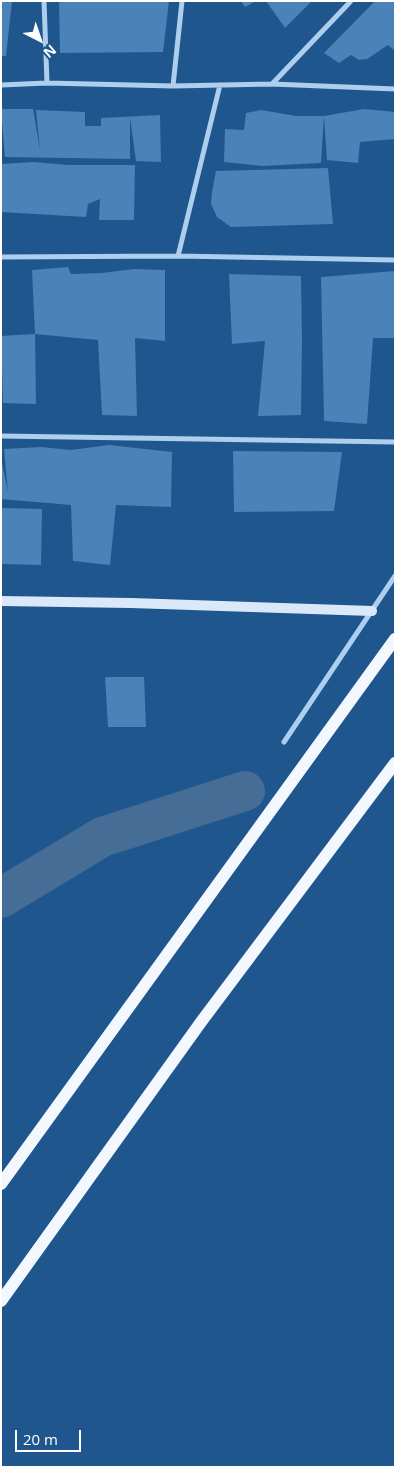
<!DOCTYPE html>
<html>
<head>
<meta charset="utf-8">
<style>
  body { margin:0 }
  #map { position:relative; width:396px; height:1468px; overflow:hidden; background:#1f568e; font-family:"Open Sans",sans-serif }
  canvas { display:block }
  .frame { position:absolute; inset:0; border:2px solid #fff; pointer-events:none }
  .north { position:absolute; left:15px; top:15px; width:50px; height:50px; -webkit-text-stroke:4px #1f568e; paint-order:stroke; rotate:139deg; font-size:14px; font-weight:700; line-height:20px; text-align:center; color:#fff }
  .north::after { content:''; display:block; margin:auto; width:18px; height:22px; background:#fff; clip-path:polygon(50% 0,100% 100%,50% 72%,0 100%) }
  .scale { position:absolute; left:15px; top:1430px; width:66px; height:22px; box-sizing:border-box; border:2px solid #fff; border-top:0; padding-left:6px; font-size:15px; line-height:18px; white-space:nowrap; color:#fff; -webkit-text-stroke:4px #1f568e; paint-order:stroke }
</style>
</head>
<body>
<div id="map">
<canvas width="396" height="1468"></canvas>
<div class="frame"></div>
<div class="north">N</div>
<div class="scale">20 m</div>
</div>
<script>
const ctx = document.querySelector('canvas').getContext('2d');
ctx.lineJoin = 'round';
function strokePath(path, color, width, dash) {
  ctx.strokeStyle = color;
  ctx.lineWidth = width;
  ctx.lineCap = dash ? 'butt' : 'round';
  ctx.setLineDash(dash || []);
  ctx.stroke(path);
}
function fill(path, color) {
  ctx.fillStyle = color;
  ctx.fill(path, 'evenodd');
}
const river = new Path2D(`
  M1,898L102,837L245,791`);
const building = new Path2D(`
  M1,1H12L6,56H1Z
  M59,1H169L163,52L60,53Z
  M241,1H256L245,7Z
  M266,1H312L285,28Z
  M375,1H395V51L388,45L367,59L359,60L351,55L339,63L324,53Z
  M1,109H33L40,150L36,110L85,112V126H101V118L160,115L161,162L136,161L130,117V159L5,157Z
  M364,109L395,112V139L360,142L358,163L327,160L324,116L321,163L262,166L224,162L225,129L244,130L246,113L261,110L296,116H324Z
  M34,162L68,165H135L134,220H99L100,199L88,204L86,217L1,212V164Z
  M328,168L333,224L231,227L217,217L211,204L212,192L216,171Z
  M68,267L71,274L102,273L134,269L165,270V341L135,338L137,416L102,415L98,340L35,334L32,270Z
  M395,271V338H373L367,424L324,421L321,277Z
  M229,274L301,276L302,340L301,415L258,416L265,341L232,344Z
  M35,334L36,404L3,403L1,336Z
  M109,445L172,452L171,507L116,505L110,565L73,561L71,505L1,499V458L8,492L4,449L41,447L71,450Z
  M233,451L342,452L334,511L234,512Z
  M1,508L42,509L41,565L1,564Z
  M105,677H144L146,727H108Z`);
const street = new Path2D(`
  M44,1L47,83
  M272,84L351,1
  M1,85L47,83L173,86L272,84L395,89
  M173,86L182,1
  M178,256L395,260
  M1,257L178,256L220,85
  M1,436L395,442
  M284,742L395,576`);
const secondary = new Path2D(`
  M1,601L131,603L372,611`);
const primary = new Path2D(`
  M1,1184L395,639
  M1,1301L201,1022L395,763`);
strokePath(river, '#466d95', 40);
fill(building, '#4b82b7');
strokePath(street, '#adceed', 5);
strokePath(secondary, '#d9e9f9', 10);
strokePath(primary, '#f3f8ff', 12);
</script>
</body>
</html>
